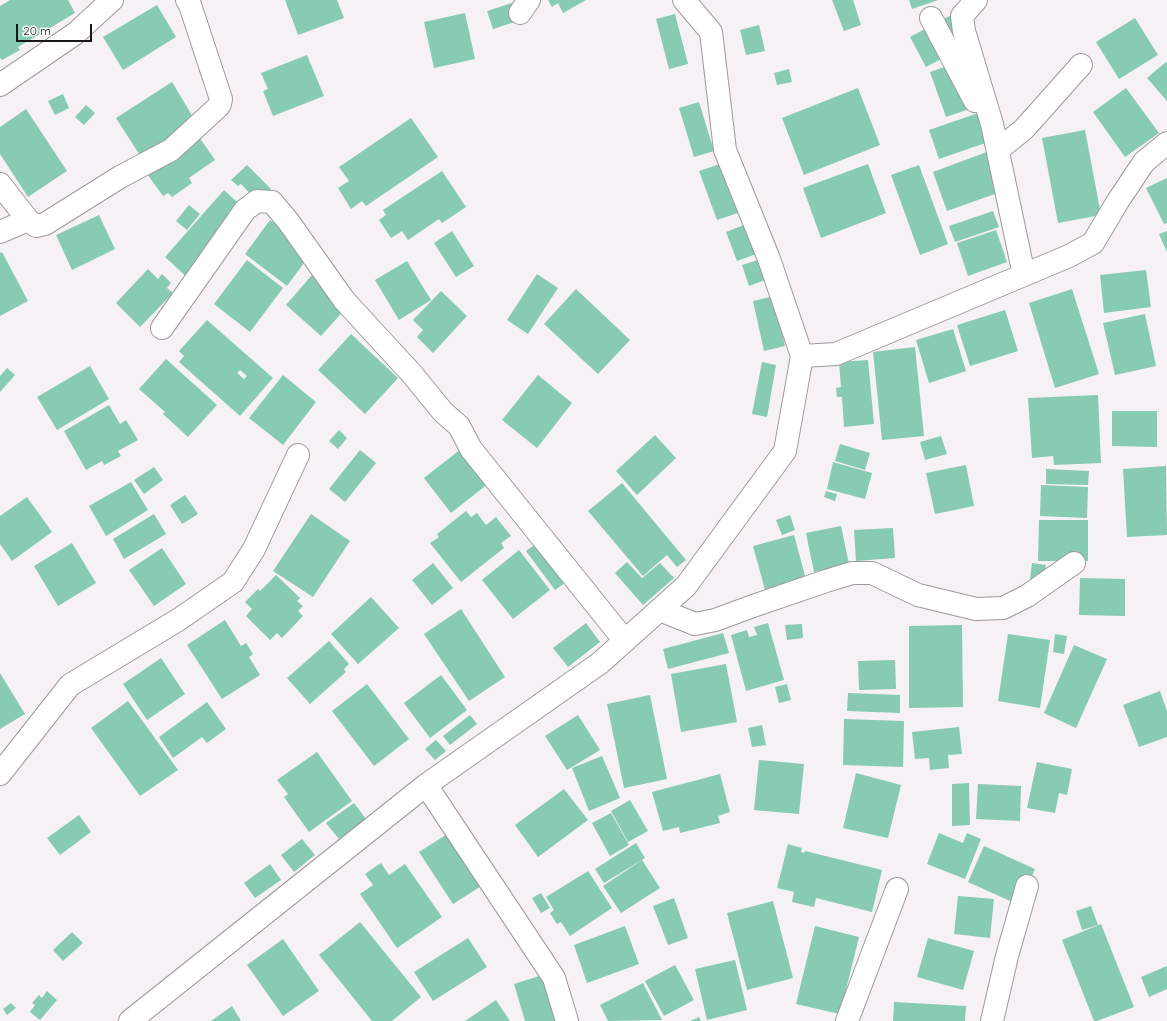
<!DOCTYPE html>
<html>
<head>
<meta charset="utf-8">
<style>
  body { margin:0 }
  #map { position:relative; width:1167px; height:1021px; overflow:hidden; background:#f5f1f4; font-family:Quicksand,sans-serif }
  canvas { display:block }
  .scale { position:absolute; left:16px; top:24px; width:76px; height:18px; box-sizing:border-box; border:2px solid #181617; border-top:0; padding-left:5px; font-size:12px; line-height:14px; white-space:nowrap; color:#181617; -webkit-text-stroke:3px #fff; paint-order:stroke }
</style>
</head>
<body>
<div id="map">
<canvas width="1167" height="1021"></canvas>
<div class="scale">20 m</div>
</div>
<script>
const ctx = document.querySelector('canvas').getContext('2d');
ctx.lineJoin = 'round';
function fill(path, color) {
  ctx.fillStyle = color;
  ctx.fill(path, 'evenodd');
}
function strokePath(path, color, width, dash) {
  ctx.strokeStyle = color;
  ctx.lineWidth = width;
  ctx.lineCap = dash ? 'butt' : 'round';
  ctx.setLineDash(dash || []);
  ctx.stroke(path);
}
const building = new Path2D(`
  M10,0H68L75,13L18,47L20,50L2,60L0,58V6Z
  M285,0H337L344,18L298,35Z
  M521,0L527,18L493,29L487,11Z
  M548,0H586L563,13L558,3L552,7Z
  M832,0H853L861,25L844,31Z
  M909,0H938L912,9Z
  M157,5L176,37L123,70L103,37Z
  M465,13L475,59L434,68L424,22Z
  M955,13L971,43L926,67L910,37Z
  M675,14L688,64L669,69L656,19Z
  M1135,18L1158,55L1119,79L1096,42Z
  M759,25L765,51L746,55L740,30Z
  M307,55L324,96L273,116L263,91L268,89L261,73Z
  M971,58L987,103L946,117L930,72Z
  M1166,62L1167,63V101L1147,78Z
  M789,69L792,82L777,85L774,73Z
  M172,82L196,122L141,157L116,118Z
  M858,88L880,145L804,175L782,118Z
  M1126,88L1159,133L1125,157L1093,112Z
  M63,94L69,108L55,115L48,101Z
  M699,102L714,151L694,157L679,108Z
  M86,105L95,113L84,125L75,117Z
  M26,109L67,171L28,197L0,154V127Z
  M984,111L994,140L939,159L929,130Z
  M411,118L438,157L366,206L362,201L351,209L338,188L349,181L339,167Z
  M1085,130L1101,215L1058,223L1042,138Z
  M195,131L215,160L189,178L192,183L172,197L168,193L163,196L142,167Z
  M992,150L1006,190L947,211L933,172Z
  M720,164L738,213L717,220L699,171Z
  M868,164L886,213L821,238L803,188Z
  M247,165L271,189L258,202L241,184L238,186L231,180Z
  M919,165L948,244L920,255L891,175Z
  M442,171L466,207L442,223L439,219L408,240L402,231L391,238L379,220L386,215L383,210Z
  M1167,178V223L1164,224L1146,188Z
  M224,190L248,212L189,279L165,257Z
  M189,205L200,214L187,230L176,221Z
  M993,211L999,227L955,242L949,226Z
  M99,215L115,249L72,270L56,235Z
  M270,220L312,252L287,286L245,254Z
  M744,225L756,254L737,261L726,232Z
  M996,230L1007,262L968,276L957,243Z
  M452,231L474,266L456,277L434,243Z
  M1167,231V252L1159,234Z
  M2,252L28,301L0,316V253Z
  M761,259L768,279L749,286L742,265Z
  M247,260L283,288L250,332L214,304Z
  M407,261L431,300L399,320L375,280Z
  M318,268L336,275L348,286L344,291L354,299L321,336L286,305Z
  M148,269L158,279L162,274L171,283L167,288L173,293L140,327L116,303Z
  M1146,270L1151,307L1104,313L1100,275Z
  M537,274L558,288L528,334L507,320Z
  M576,289L630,340L598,374L544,324Z
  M1072,289L1099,374L1055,388L1029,303Z
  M441,291L467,316L433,353L417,337L423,330L413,320Z
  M774,296L785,346L764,351L753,301Z
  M1005,310L1018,351L970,366L957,325Z
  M1145,314L1156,366L1115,375L1103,323Z
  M207,320L273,378L240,416L179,362L184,356L179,351ZM240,370L247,376L244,379L237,373Z
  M953,329L966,371L929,383L916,340Z
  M351,334L398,378L365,414L318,370Z
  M915,347L924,436L882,440L873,352Z
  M166,359L217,405L188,437L163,414L165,412L139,389Z
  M868,360L874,424L844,427L842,397H837L836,388L841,387L839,362Z
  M762,362L776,365L767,417L752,414Z
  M90,366L109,399L57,430L37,397Z
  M7,368L15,375L0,392V376Z
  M283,375L316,402L283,445L249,418Z
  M538,375L572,403L537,448L502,420Z
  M1098,395L1101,463L1054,465L1053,456L1032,458L1028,398Z
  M109,405L120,424L126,420L138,440L118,451L121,456L104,465L102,461L86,470L64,431Z
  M1112,411H1157V447L1112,446Z
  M339,430L347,438L338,449L329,441Z
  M655,435L676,458L637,495L616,471Z
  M941,436L947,454L925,460L920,442Z
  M840,444L870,453L865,470L835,461Z
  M461,449L489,483L451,513L424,478Z
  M360,450L376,463L345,502L329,489Z
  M833,462L872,473L865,499L827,489Z
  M966,465L974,506L935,514L926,473Z
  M1166,466L1167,535L1127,537L1123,469Z
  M154,467L163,480L144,494L134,480Z
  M1046,469L1089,471L1088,485L1046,484Z
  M131,482L148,510L106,536L89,506Z
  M622,483L686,560L677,567L667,555L643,576L588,511Z
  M1041,485L1088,487L1087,518L1040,516Z
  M826,491L837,494L835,501L824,497Z
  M185,495L198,514L182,524L170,505Z
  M27,497L52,532L12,561L0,544V516Z
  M466,511L471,517L477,513L486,525L496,517L511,536L501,543L504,548L461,582L430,543L439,537L437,534Z
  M154,514L166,534L124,559L113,539Z
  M311,514L350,541L313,597L273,571Z
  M790,515L795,530L782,535L776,520Z
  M1039,520H1088V561H1038Z
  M841,526L849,564L814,572L806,533Z
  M893,528L895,558L856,561L854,530Z
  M549,534L554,541L558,538L582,571L555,590L526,551Z
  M794,535L806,579L765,590L753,546Z
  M72,543L96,583L58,606L34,566Z
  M162,548L186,584L154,606L129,570Z
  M519,550L550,590L513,619L482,580Z
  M627,562L642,578L660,563L674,578L643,605L615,573Z
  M433,563L453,588L432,605L412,580Z
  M1032,563L1046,565L1044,581L1030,579Z
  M276,575L300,598L297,601L303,606L298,611L303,616L282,638L277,633L270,640L246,616L252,609L245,602L258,589L260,591Z
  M1080,578L1125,579V616L1079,615Z
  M371,597L399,628L358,664L331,634Z
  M461,609L505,677L469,701L424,634Z
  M225,620L241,646L246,643L253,654L249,657L260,675L222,699L187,645Z
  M586,623L600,642L568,667L553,648Z
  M768,623L784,680L746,691L731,635L747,630L749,637L757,635L754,627Z
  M802,624L803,638L787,640L785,625Z
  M962,625L963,707L909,708V626Z
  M723,633L729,653L668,669L663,649Z
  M1008,634L1050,640L1040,708L998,701Z
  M1055,634L1067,636L1064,654L1053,652Z
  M329,641L349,664L344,669L346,672L310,704L287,678Z
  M1074,645L1107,659L1076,728L1044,713Z
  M161,658L185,694L147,720L123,684Z
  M895,660L896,689L859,690L858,661Z
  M726,664L737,722L681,732L671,674Z
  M0,673L25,714L0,729Z
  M441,675L467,710L430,738L404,703Z
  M367,684L409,739L374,766L332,711Z
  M787,684L791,700L779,703L775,687Z
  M1160,691L1167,711V737L1139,747L1123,705Z
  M848,693L900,695V713L847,711Z
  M650,695L667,779L624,788L607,704Z
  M128,701L178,770L140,796L91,728Z
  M207,702L226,729L207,743L202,737L173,758L159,737Z
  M470,715L477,724L450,745L443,736Z
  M578,715L600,750L567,770L545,736Z
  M844,719L904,721L903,767L843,765Z
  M762,725L766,745L752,747L748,728Z
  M959,727L962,754L948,755L949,768L930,770L929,758L915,759L912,732Z
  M436,740L446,751L435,760L425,749Z
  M317,752L352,801L309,832L284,797L288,794L277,780Z
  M602,756L620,798L589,811L572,768Z
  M759,760L804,764L799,814L754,810Z
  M1037,762L1072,769L1067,795L1059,793L1055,813L1027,808Z
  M856,773L901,785L888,838L843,828Z
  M720,774L730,812L718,816L720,823L680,833L679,827L663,831L652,792Z
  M969,783L970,825L952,826V784Z
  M978,784L1021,786L1020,821L976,819Z
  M564,789L588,820L538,857L515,825Z
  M630,800L648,831L628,842L611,811Z
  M354,803L366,819L339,839L326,823Z
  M611,813L629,845L610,856L592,823Z
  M79,815L91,832L60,855L47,838Z
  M452,831L486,883L453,904L419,852Z
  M939,833L963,843L967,833L981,839L965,879L927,864Z
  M302,839L315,855L294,872L281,855Z
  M636,843L645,858L604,883L595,869Z
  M788,844L802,848L801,852L804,853L805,851L882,870L872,912L816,898L814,907L792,902L794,892L777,888Z
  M984,846L1035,869L1019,905L968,882Z
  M642,860L660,888L621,913L603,886Z
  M381,863L389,875L405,864L442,917L397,948L360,894L373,885L365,874Z
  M270,864L281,880L255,898L244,883Z
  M588,871L612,908L570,936L561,922L557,924L550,913L554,910L546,897Z
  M541,893L550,908L541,913L532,898Z
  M958,896L994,899L990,938L954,934Z
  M674,898L688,938L668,945L653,906Z
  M773,901L793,978L747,990L727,913Z
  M1091,906L1098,925L1082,930L1076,911Z
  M360,922L421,997L392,1021H372L319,955Z
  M1101,924L1134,1007L1097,1021H1094L1062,940Z
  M625,926L639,964L587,983L574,945Z
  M815,926L859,937L840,1014L796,1004Z
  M72,932L83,943L63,961L53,950Z
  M468,938L487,967L433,1001L414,972Z
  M928,938L974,951L963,990L917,977Z
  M283,939L319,991L283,1016L247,965Z
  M735,960L747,1010L707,1020L695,969Z
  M675,965L694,1000L664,1016L645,981Z
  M1167,966V989L1149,997L1141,977Z
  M552,972L567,1021H525L514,984Z
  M643,983L662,1020L608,1021L600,1005Z
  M47,991L57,1000L40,1020L30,1012L35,1005L32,1003L39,995L42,998Z
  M496,1000L510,1021H465Z
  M894,1002L966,1006L965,1021H893Z
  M11,1003L16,1008L7,1015L3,1009Z
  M232,1006L241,1021H211Z
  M699,1017L701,1021H690Z`);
const minor = new Path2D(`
  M976,0L962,16L964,31L992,124L1024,275
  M520,13L529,0
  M931,18L975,101
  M0,85L76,33L112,0
  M998,150L1024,129L1081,65
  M0,184L28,220L36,226L45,224L120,177L171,150L218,107L220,104L221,99L190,5L187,0
  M0,232L28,220
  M162,328L245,210L257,201L272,202L288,221L344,300L412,374L443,412L459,426L471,449L625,641
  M802,356L836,354L1069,256L1093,243L1118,201L1144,162L1167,143
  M660,610L695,624L715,620L756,605L826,581L852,573H872L918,595L976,609L1003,608L1027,596L1074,563
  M0,774L70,685L178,620L233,582L254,549L298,455
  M426,785L554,978L567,1021
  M130,1021L426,785L600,663L686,586L785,451L802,356L769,259L725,150L711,32L684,0
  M847,1021L897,889
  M992,1021L1007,956L1027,886`);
fill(building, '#87cbb3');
strokePath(minor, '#9d9a9c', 24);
strokePath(minor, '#fff', 22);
</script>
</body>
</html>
